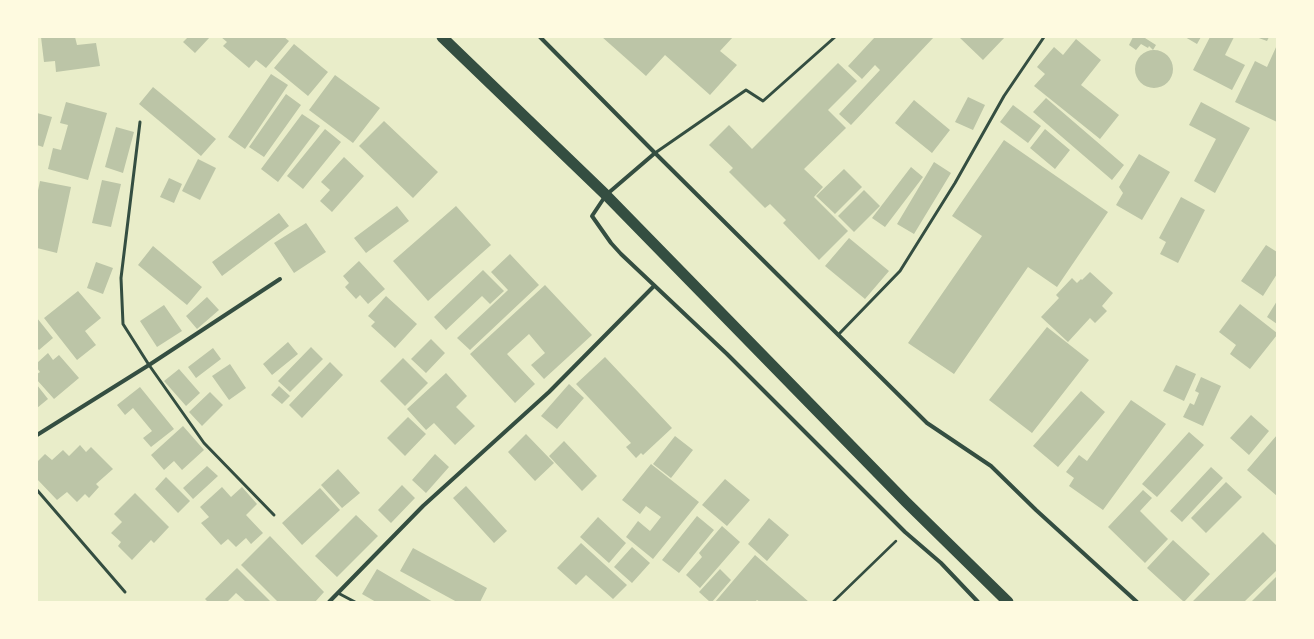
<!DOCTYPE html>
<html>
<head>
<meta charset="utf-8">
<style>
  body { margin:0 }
  #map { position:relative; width:1314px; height:639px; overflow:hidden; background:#e9edc9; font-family:Manrope,sans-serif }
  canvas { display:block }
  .frame { position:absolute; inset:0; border:38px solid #fefae0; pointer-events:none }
</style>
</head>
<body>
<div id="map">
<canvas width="1314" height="639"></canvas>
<div class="frame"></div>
</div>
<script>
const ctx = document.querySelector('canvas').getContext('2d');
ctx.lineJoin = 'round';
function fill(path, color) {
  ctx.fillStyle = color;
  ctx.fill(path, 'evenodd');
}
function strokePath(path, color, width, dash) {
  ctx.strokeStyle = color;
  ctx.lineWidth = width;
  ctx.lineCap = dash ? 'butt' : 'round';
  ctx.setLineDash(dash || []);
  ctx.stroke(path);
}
const building = new Path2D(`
  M41,37H75L77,45L96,43L100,66L56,72L55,61L44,62Z
  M188,37H210L195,53L183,42Z
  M221,37H284L289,41L266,68L256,60L249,68L223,46L227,42Z
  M602,37H733L720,51L737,65L710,95L665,55L646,76Z
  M875,37H934L851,125L839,114L880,70L875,65L862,79L848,66Z
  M959,37H1005L983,60Z
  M1133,37H1145V38L1156,45L1153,50L1149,46L1148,48L1141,44L1136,50L1129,45Z
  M1185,37H1201L1197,44Z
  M1210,37H1234L1225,55L1245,65L1232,90L1193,70Z
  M1256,37H1269L1267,41Z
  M1076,39L1101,60L1081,85L1119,115L1100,139L1034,86L1045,74L1037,67L1054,47L1063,55Z
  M294,44L328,72L308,96L274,68Z
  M1277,45V122L1235,102L1255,61L1267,67Z
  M1135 69a19 19 0 1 1 38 0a19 19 0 1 1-38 0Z
  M838,63L857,81L828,110L846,128L804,169L823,187L814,197L848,231L819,260L783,223L786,220L770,204L765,208L729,172L733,168L709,145L729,125L752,149Z
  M271,74L288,85L245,149L228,137Z
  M335,75L380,108L353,143L309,110Z
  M153,87L216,139L201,156L139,104Z
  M286,94L301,105L264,157L249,147Z
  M968,97L985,105L973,130L955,122Z
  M1046,98L1124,165L1112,180L1033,112Z
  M914,100L950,130L932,153L895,123Z
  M66,102L107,113L88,180L48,169L53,148L61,150L68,125L60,123Z
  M1201,102L1250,128L1215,193L1194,181L1216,139L1189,125Z
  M1013,105L1041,126L1028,143L1000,122Z
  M37,113L52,117L43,147L37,145Z
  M302,114L320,126L278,182L261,169Z
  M384,121L438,172L413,198L359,146Z
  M116,127L134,132L123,173L105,167Z
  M325,129L341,142L303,189L287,176Z
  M1045,129L1070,150L1055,169L1030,148Z
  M1004,140L1108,212L1057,287L1028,267L954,374L908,343L982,236L952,216Z
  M1139,154L1170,172L1142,220L1116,205L1123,193L1119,187Z
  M344,157L364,176L332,212L320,201L330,190L321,182Z
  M198,159L216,168L200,200L182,191Z
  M934,162L951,173L914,234L897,224Z
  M911,167L923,177L885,227L872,218Z
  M844,169L862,187L835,214L816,196Z
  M169,178L182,184L174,203L160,197Z
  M102,180L121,184L111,227L92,223Z
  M40,181L71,187L57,253L37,248V195Z
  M864,190L880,206L854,232L838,216Z
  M1181,197L1205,210L1178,263L1160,254L1166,242L1159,238Z
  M397,206L409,221L366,253L354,238Z
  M456,206L491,245L428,301L393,261Z
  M279,213L289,226L222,276L212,262Z
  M306,223L326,252L294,273L274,243Z
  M849,238L889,271L865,299L825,266Z
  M1266,245L1277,252V274L1263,296L1241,281Z
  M153,246L202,287L187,305L138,265Z
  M510,254L539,285L470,350L457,338L508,290L491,272Z
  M359,261L385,289L368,304L360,295L356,299L345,287L349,283L343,276Z
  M96,262L113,268L103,294L87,288Z
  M483,270L504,291L490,304L482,296L446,330L434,317Z
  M1090,272L1113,293L1102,306L1107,311L1095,323L1090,318L1068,342L1041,317L1059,298L1056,295L1072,278L1077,283L1081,279L1082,280Z
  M545,285L592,335L544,379L531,365L545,353L529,334L507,354L535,384L515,403L470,354Z
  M78,291L101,318L85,331L96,345L77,360L44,318Z
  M386,296L417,324L395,348L371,326L375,322L368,316Z
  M207,297L219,310L197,329L186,316Z
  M1277,301V324L1267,317Z
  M1240,304L1277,333V335L1250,369L1230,354L1236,345L1219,332Z
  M164,305L182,331L157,347L140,321Z
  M37,318L53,338L39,350L37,348Z
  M1047,327L1089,360L1032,433L989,400Z
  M431,339L445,353L426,373L411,359Z
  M288,342L298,354L272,375L263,364Z
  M311,347L323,359L290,392L278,381Z
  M213,348L221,359L196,378L188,367Z
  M48,353L53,360L59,355L79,378L54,399L37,380V374L40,372L37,368V363Z
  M605,357L672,428L643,455L641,453L636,458L626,447L631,443L576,384Z
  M403,358L428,383L405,406L380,381Z
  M330,362L343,375L302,418L289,405Z
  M230,364L246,388L229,400L212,376Z
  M1176,365L1196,374L1184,401L1163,391Z
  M179,369L200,393L186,406L164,381Z
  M446,373L467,396L456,407L475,426L455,445L434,423L426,430L407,409Z
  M1201,377L1221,386L1203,426L1183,417L1190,403L1194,405L1199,393L1195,391Z
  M569,384L584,398L557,429L541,416Z
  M37,385L48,399L37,408Z
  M279,386L290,396L282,404L271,395Z
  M140,387L174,429L151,447L143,438L152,431L133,408L125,415L117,405Z
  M1081,391L1105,412L1058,467L1033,446Z
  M210,392L223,405L202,426L189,412Z
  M1131,400L1166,424L1103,510L1069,486L1074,478L1066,472L1079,455L1087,461Z
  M1251,415L1269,431L1249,455L1230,438Z
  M408,417L426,434L405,456L387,438Z
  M183,426L204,450L182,470L174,461L164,470L151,455Z
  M1189,432L1204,445L1157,497L1142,484Z
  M526,434L554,463L535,481L508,452Z
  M1277,435V496L1247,470Z
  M675,436L693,450L671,478L653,464Z
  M564,441L597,476L582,491L549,456Z
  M80,445L86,452L91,447L113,469L96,484L99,487L89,498L85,494L77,502L67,492L57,500L37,479V462L45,454L52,460L63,450L69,456Z
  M435,454L449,467L426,493L412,480Z
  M651,464L699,502L653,559L626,537L638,521L650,531L661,517L646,506L640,514L622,500Z
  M207,466L218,476L193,499L183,488Z
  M1211,467L1223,478L1182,522L1170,511Z
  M338,469L360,493L342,508L321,485Z
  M166,477L190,501L178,513L155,489Z
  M725,479L750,500L727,526L702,505Z
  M1226,482L1242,497L1206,533L1191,518Z
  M402,485L415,498L391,523L378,510Z
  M466,486L507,531L494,543L453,498Z
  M222,487L231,497L242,487L257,504L246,515L263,533L251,544L246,538L236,547L228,539L221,545L201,523L209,517L200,507Z
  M320,488L340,510L302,545L282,523Z
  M1143,490L1152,498L1140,511L1168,539L1145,563L1108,527Z
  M135,493L169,527L154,543L151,540L132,560L118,546L121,542L111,533L122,522L114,514Z
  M356,515L378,536L337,577L315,556Z
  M697,516L714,530L679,573L662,560Z
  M598,517L626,543L609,563L580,537Z
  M769,518L789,535L767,561L748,544Z
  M722,526L740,542L700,588L686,575L702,557L699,553Z
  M1263,532L1277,546V570L1244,602H1192Z
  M270,536L324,592L315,602H278L241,565Z
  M1173,540L1210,574L1184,602L1147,568Z
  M581,543L627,585L613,599L586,575L576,585L557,568Z
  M632,547L650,563L632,583L614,567Z
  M413,548L487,588L480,602H457L400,571Z
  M755,555L809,602H760L757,600L755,602H715Z
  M237,568L271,602H246L236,593L227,602H208L205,599Z
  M377,569L433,602H376L362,594Z
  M720,569L731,580L712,602H710L699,592Z
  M1277,576V602H1251Z`);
const path = new Path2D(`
  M833,602L896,541`);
const service = new Path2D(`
  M140,122L121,278L123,324L149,365L204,443L274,515
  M655,153L746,90L763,101L835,37
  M838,335L900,271L955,183L1004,96L1044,37
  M37,490L125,592
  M338,593L355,602`);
const minor = new Path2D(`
  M540,37L655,153
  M37,435L149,365L280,279
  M329,602L423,506L549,392L654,286
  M978,602L941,563L905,532L727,354L621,254L611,243L592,216L606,195L655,153L927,423L991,466L1036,510L1137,602`);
const trunk = new Path2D(`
  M442,37L606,195L906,502L1008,602`);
fill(building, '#bcc5a7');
strokePath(path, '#344e41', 2.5);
strokePath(service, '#344e41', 3);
strokePath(minor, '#344e41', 4);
strokePath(trunk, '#344e41', 11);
</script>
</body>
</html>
